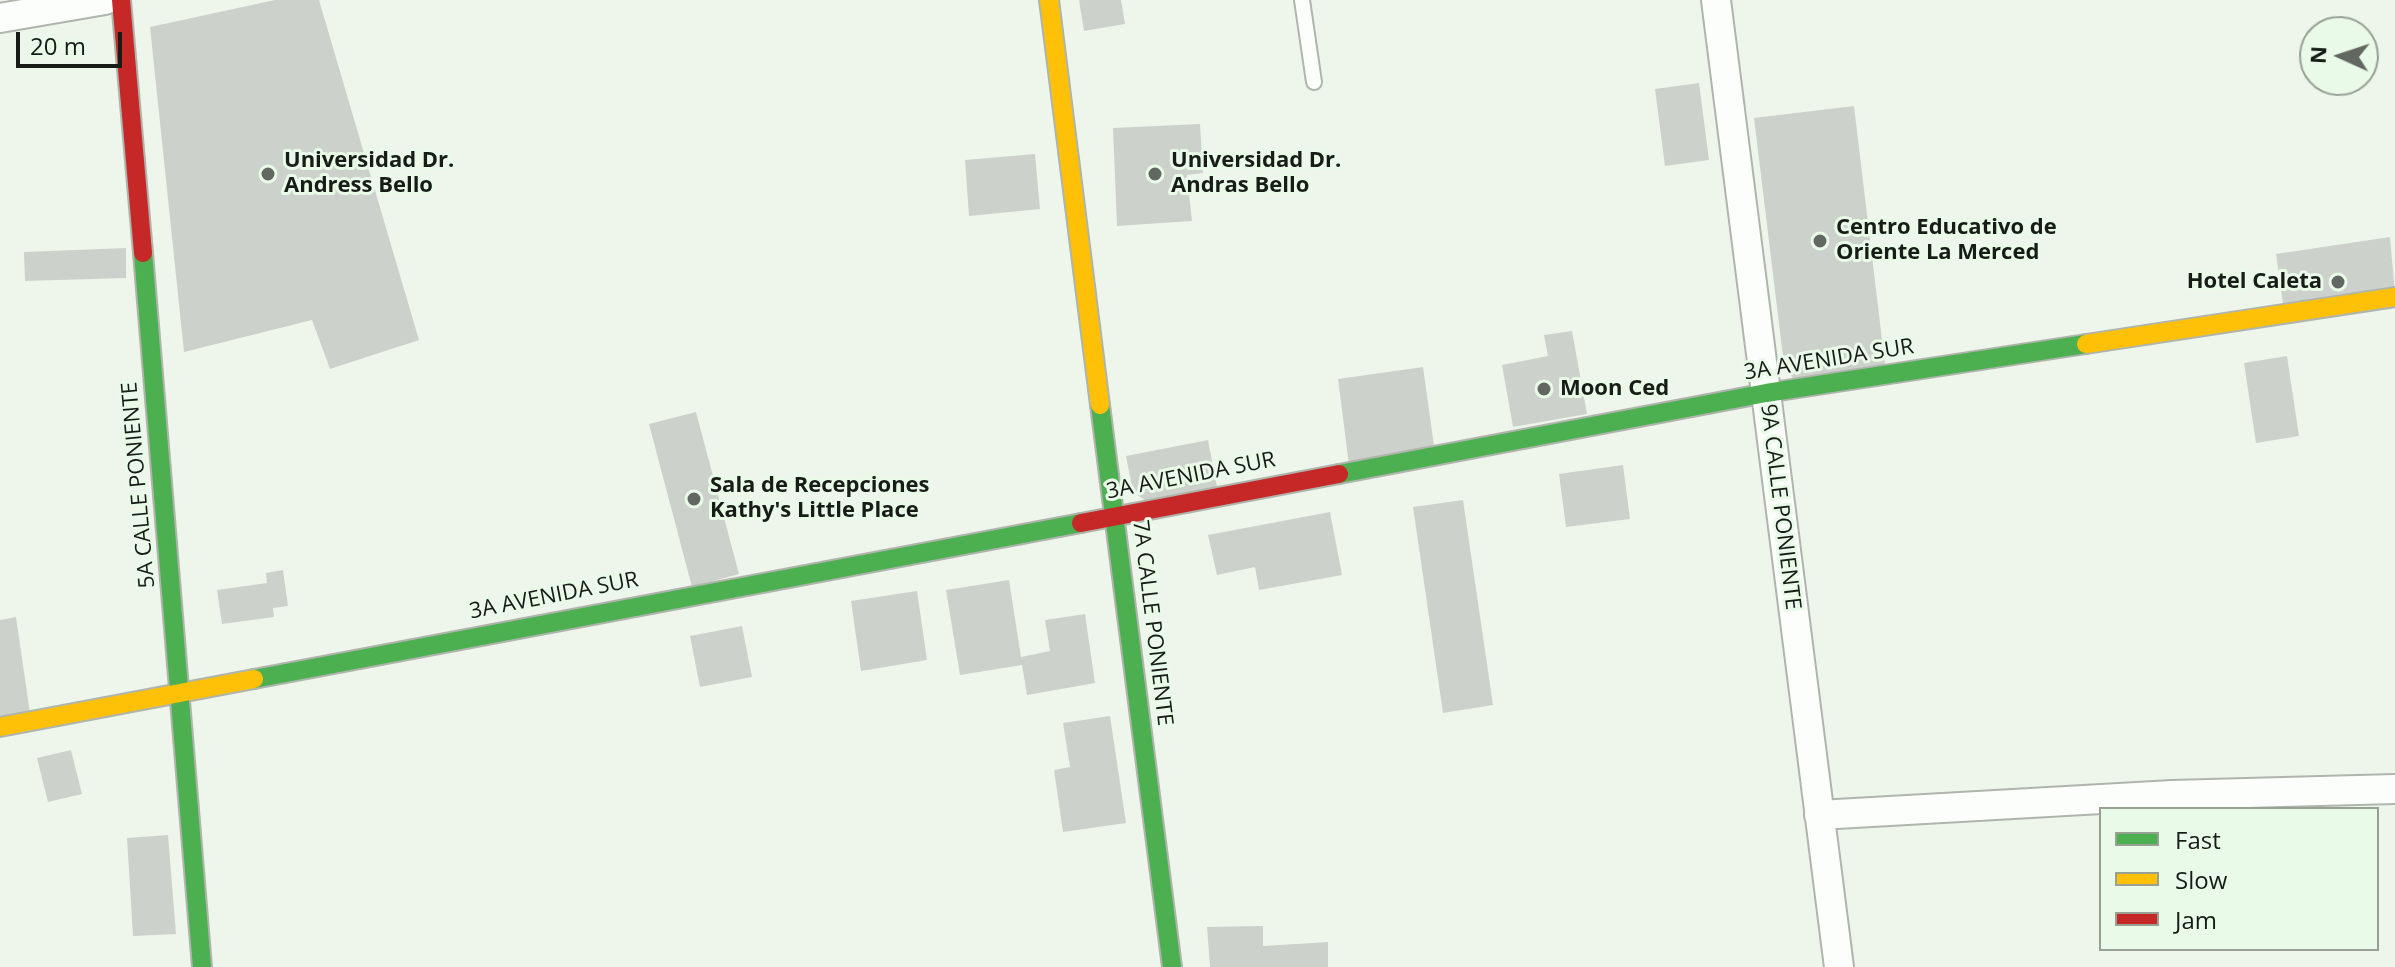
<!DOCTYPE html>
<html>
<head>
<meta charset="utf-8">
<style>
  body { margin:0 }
  #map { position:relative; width:2395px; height:967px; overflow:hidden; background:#eef6ec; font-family:"Open Sans",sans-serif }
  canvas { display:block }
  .legend { position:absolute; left:2099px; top:807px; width:280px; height:144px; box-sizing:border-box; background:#eafae8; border:2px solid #96a194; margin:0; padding:10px 14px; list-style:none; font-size:24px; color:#171c16 }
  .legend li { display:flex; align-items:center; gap:16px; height:40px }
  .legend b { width:40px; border:2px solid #96a194 }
  .north { position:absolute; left:2299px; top:16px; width:80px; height:80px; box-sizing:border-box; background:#eafae8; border:2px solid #96a194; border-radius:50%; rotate:273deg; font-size:22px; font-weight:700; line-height:32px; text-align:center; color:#171c16 }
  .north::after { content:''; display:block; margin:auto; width:28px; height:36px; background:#626861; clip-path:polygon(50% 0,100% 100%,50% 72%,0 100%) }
  .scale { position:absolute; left:16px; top:32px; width:106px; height:36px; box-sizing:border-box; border:4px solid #171c16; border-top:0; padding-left:10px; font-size:24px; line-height:28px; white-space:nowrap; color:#171c16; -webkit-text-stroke:6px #eafae8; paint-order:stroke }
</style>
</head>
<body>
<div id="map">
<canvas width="2395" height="967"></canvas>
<ul class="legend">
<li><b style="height:10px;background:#4caf50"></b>Fast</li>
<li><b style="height:10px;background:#ffc107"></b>Slow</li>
<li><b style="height:10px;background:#c62828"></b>Jam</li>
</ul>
<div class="north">N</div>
<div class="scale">20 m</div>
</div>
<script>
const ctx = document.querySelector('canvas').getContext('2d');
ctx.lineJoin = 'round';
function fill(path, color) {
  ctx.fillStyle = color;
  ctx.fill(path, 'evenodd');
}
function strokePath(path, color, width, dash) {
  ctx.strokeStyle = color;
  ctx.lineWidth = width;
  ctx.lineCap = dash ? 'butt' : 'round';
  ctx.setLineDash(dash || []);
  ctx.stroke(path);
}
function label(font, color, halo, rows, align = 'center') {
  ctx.font = font + ' "Open Sans",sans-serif';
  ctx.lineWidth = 6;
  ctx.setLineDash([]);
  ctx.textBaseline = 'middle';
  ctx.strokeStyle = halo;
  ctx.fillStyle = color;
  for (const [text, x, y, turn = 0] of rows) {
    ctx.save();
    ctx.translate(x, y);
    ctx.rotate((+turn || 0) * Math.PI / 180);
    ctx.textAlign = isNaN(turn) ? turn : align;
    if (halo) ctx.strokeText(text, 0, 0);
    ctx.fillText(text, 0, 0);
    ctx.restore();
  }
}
const building = new Path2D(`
  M275,0H319L419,340L330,369L312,320L184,352L150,27Z
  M1079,0H1121L1125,24L1084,31Z
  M1699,83L1709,160L1665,166L1655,89Z
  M1854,106L1886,373L1794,380L1784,365L1754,118Z
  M1200,124L1203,173L1187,175L1192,221L1117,226L1113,128Z
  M1035,154L1040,209L969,216L965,160Z
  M2390,237L2395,294L2284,311L2276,254Z
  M126,248V278L25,281L24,252Z
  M1572,331L1587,414L1513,427L1502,365L1548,356L1544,335Z
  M2287,356L2299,436L2256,443L2244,363Z
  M1423,367L1435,453L1349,465L1338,379Z
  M696,412L739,574L692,587L649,424Z
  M1208,440L1217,487L1146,501L1133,492L1126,456Z
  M1623,465L1630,519L1566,527L1559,474Z
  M1463,500L1493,705L1443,713L1413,507Z
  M1330,512L1342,575L1259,590L1255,567L1217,575L1208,535Z
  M283,570L288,606L273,608L274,617L222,624L217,590L267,583L266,573Z
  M1009,580L1021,657L1050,651L1045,620L1085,614L1095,683L1027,695L1022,665L960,675L946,590Z
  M917,591L927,660L861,671L851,601Z
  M16,617L31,720L0,724V620Z
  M742,626L752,677L700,687L690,636Z
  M1110,716L1126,823L1063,832L1054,770L1070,767L1063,723Z
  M71,750L82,794L48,802L37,758Z
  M168,835L176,934L133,936L127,838Z
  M1263,926V946L1328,942V967H1210L1207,927Z`);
const lane = new Path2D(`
  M1302,0L1314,82`);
const street = new Path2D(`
  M1716,0L1839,967
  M0,18L105,0
  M1819,815L2172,795L2395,789`);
const fast = new Path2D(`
  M143,253L202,967
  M1100,405L1172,967
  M1339,474L1766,393L2086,344
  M254,679L1081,523`);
const slow = new Path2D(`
  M1049,0L1100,405
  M2086,344L2395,297
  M0,727L254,679`);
const jam = new Path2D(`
  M121,0L143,253
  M1081,523L1339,474`);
const markers = [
  [268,174,8,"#626861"],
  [1155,174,8,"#626861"],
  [1820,241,8,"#626861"],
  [2338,282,8,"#626861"],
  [1544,389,8,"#626861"],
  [694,499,8,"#626861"]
];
const poiNames = [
  ["Universidad Dr.",284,161],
  ["Andress Bello",284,186],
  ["Universidad Dr.",1171,161],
  ["Andras Bello",1171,186],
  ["Centro Educativo de",1836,228],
  ["Oriente La Merced",1836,253],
  ["Hotel Caleta",2322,282,"right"],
  ["Moon Ced",1560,389],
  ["Sala de Recepciones",710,486],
  ["Kathy's Little Place",710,511]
];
const streetNames = [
  ["3A AVENIDA SUR",1829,360,-9],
  ["3A AVENIDA SUR",1191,476,-11],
  ["5A CALLE PONIENTE",139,485,-95],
  ["9A CALLE PONIENTE",1780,507,83],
  ["3A AVENIDA SUR",554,596,-11],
  ["7A CALLE PONIENTE",1152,623,83]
];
fill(building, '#ccd2cb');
strokePath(lane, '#afb5ad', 18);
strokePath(street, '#afb5ad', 32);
strokePath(fast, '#afb5ad', 22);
strokePath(slow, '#afb5ad', 22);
strokePath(jam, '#afb5ad', 22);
strokePath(lane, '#fcfefc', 14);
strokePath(street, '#fcfefc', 28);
strokePath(fast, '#4caf50', 18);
strokePath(slow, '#ffc107', 18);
strokePath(jam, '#c62828', 18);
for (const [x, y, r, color] of markers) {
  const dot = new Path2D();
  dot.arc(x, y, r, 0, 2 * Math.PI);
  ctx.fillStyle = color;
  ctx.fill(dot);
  strokePath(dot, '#eafae8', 3);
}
label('bold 22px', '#171c16', '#eafae8', poiNames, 'left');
label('22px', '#171c16', '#eafae8', streetNames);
</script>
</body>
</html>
